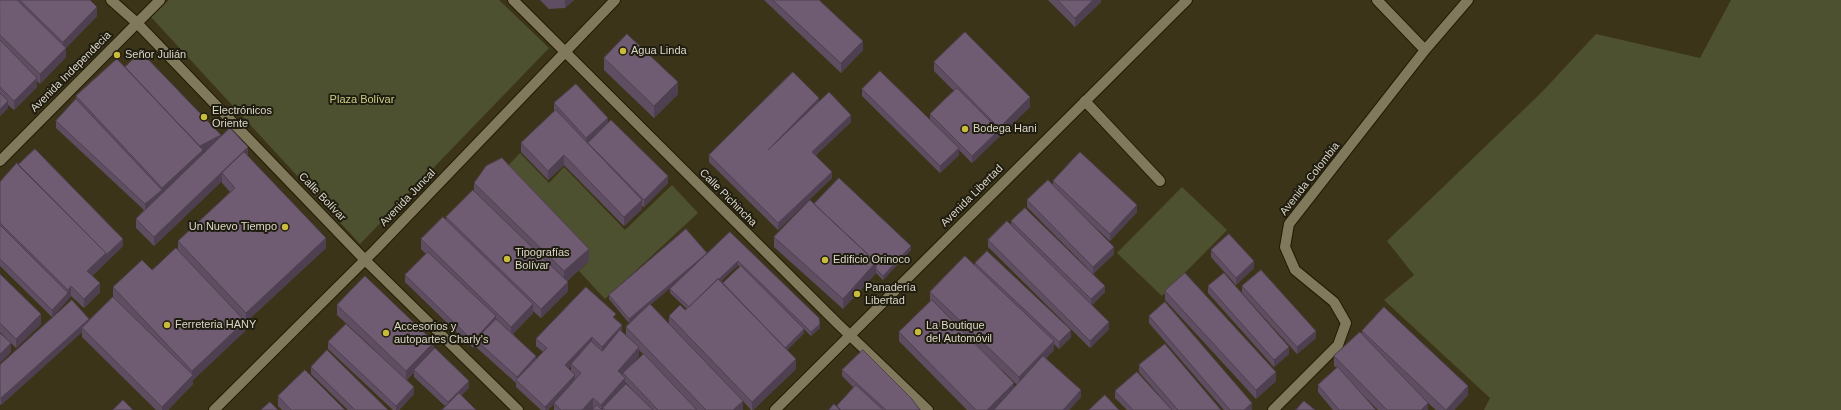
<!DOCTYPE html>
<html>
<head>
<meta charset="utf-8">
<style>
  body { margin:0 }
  canvas { display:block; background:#3b3419 }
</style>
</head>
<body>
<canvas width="1841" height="410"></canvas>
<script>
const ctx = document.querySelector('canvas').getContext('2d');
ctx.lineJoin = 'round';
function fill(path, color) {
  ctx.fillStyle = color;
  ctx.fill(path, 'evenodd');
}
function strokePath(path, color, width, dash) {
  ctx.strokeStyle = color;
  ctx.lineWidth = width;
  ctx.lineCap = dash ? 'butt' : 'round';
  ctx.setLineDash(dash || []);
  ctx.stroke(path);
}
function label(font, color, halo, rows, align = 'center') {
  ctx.font = font + ' Arial,sans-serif';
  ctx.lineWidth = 4;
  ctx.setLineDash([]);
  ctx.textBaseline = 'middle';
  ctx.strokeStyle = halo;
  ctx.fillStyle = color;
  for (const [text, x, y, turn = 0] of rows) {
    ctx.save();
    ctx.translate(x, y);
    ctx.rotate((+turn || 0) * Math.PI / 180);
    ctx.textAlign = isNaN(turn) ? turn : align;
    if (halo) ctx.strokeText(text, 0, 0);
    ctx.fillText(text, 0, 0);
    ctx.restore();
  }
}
const green = new Path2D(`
  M169,0H499L549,48L360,244L151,17Z
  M1731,0H1841V410H1484L1490,398L1384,300L1414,275L1387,241L1542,92L1596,34L1700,58Z
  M520,153L549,183L564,167L625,230L672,185L698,213L605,299L579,271L589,261L505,169Z
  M1182,187L1227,230L1162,296L1117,253Z`);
const lane = new Path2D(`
  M1085,101L1160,181`);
const street = new Path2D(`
  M111,0L137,23L365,260L518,410
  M513,0L837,323L928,410
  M1377,0L1425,50
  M0,161L160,0
  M214,410L375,250L615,0
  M775,410L1187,0
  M1273,410L1338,345L1346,323L1334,302L1295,270L1285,247L1289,224L1425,50L1468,0`);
const wall = new Path2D(`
  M0,0H90L97,16L66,48V57L40,84L37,81V87L14,110L8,105V108L0,116Z
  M540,0H574L565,8L549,9Z
  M764,0H819L863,50L841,73Z
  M1048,0H1101V2L1075,27Z
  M604,58L678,94L654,118L604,70Z
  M934,62L1030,107L972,163L959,150V155L940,173L862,96V89L930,120V114L954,91L934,71Z
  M125,67L248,156L326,248L246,322L226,301L245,331L193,380V384L168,410H156L82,337V332L1,405L0,404V365L89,320L113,297V287L152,270L178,250V241L230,192L222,183V181L154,246L136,228V219L144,210L56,128V121L76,99V96ZM208,149L203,154V152Z
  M819,101L851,122L816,155L832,178L778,230L709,162V155Z
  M554,103L608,123L668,183L644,207L642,206V209L624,226L564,165L548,180L521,152V143L554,111Z
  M1053,181L1137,212L1110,241L1086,219L1114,254L1093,274L1027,207V200L1053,185Z
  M0,182L123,246L92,276L100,292L84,308L71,296L52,317L0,266Z
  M474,183L589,261L567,281L568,291L541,318L533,311V313L513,334L536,359L543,352L536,346V339L616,319L622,332L626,335V327L640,314L629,323L609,299V295L707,254L730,232L820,328L811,336L804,329V333L787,350L796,369L753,410H751L743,401V410H592L594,409L593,408L591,410H554V404L548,410H541L516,387V383L476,347V344L473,348L405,282V275L426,254L421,249V239L446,220V217L474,191ZM738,265L740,267L723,283L721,281ZM678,281L670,289V293L687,309L685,310L669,316V325L650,305ZM639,350L643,354L630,366L639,356ZM571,366V371L568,369ZM625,382L637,395L625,384Z
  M814,204L911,250L883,280L876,273L843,309L774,247V237Z
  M1011,221L1105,292L1092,305L1109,329L1090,348L988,247V240L1011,225Z
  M1211,250L1254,268L1236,285L1211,257Z
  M975,263L1071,337L1059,349L1054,344V350L1046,358L1081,397L1069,410H967L899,341V332L930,302V292L975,266ZM1001,369L1017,385L1014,388Z
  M0,274L41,324L16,348L0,332Z
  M1208,286L1289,354L1274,367L1208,293Z
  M1242,286L1316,338L1297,354L1242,293Z
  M1165,291L1276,381L1256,399L1165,300Z
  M337,305L434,349L469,388L445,406L414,377V372L407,380L414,394L399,410H393L328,349V342L375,350L337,315Z
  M1149,316L1252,410H1224L1149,323Z
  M1362,331L1468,395L1454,410H1436L1428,403V410H1378L1362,394L1376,410H1333L1318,392V385L1337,368L1334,366V356L1362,334Z
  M1139,365L1221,410H1127L1115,398V391L1172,410L1139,372Z
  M311,367L388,410H348L311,374Z
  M842,370L920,410H829L837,407V406L854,388L842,376Z
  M278,396L345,410H282L278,406Z`);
const shadedWall = new Path2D(`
  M565,0H574L565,8Z
  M1093,0H1101V2L1075,27V18Z
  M97,7V16L66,48V57L40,84V74L63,51V42Z
  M863,41V50L841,73V63Z
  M37,78V87L14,110V101Z
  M678,82V94L654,118V106Z
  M1030,97V107L972,163V156L999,130V128Z
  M819,98V105L768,150Z
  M8,101V108L0,116V109Z
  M851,115V122L812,159V152Z
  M608,118V125L586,145V138Z
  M221,135V142L203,152V159L162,197V188L200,153V146Z
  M248,147V156L222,173V181L154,246V237Z
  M959,148V155L940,173V166Z
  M564,155V165L548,180V171Z
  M832,172V178L778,230V223Z
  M668,176V183L644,207V200Z
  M162,190V197L145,211V204Z
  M642,200V209L624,226V217Z
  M1137,205V212L1110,241V234Z
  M326,238V248L246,322V313Z
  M123,239V246L87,281V271L106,253Z
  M911,246V250L883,280V276Z
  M1114,247V254L1093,274V267Z
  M589,249V261L564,283V271Z
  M707,253V257L629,323V319Z
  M738,261V265L689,311V308Z
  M1254,261V268L1236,285V278Z
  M876,262V273L843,309V299Z
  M568,282V291L541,318V309Z
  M100,283V292L84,308V299Z
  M71,286V296L68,300V290Z
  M1105,286V292L1091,306V299Z
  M68,293V300L52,317V310Z
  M533,304V313L511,336V327Z
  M41,314V324L16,348V339Z
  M496,316V323L476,340V344L473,348V341Z
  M89,319V326L82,328V332L1,405V398Z
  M245,321V331L193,380V384L168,410H162V407L192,375V371Z
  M1109,322V329L1090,348V341Z
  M820,324V328L811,336V332Z
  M622,325V332L602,354V347Z
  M804,329V333L785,352V348Z
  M1071,330V337L1059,349V342Z
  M1316,331V338L1297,354V347Z
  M592,337V344L571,364V366L565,372V365Z
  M1054,341V350L1019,386V377Z
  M434,342V352L414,370V372L406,380V371Z
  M11,343V352L0,363V354Z
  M639,347V356L624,374L623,373V374L618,380V371Z
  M1289,347V354L1274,367V360Z
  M536,356V363L517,381V377Z
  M796,359V369L753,410H752V402Z
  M1276,372V381L1256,399V390Z
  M575,375V382L548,410H545V407Z
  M625,378V387L603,408V410H601V405Z
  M469,381V388L448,409V402Z
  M1014,383V392L996,410H987Z
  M1468,386V395L1454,410H1446Z
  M414,387V394L399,410H396V406Z
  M1081,390V397L1069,410H1063Z
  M593,398V408L591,410H582Z
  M743,401V410H733Z
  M1252,403V410H1244Z
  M1428,403V410H1421Z`);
const building = new Path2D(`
  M0,0H17L66,48L40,74L0,35Z
  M20,0H90L97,7L63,42Z
  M773,0H819L863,41L841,63Z
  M1058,0H1093L1075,18Z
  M965,32L1030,97L999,128L934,62Z
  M627,34L678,82L654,106L604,58Z
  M0,40L37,78L14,101L0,87Z
  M141,52L221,135L200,146L176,121L125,67Z
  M117,59L203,150L162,188L76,96Z
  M880,71L959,148L940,166L862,89Z
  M793,72L819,98L768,150L829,92L851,115L812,152L832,172L778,223L709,155Z
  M576,84L608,118L586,138L554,103Z
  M957,88L999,130L972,156L930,114Z
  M0,93L8,101L0,109Z
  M76,99L162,190L145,204L56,121Z
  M556,110L642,200L624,217L564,155L548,171L521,143Z
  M611,120L668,176L644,200L588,143Z
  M230,128L248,147L154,237L136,219Z
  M35,149L123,239L106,255V253L18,165Z
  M244,152L326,238L246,313L178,241L235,188L222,173Z
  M1080,152L1137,205L1110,234L1053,181Z
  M502,158L589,249L564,271L474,183L486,166Z
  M17,163L106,253L87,271L100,283L84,299L71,286L68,290L0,223V182Z
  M839,178L911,246L883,276L876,269V262L814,204Z
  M1048,180L1114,247L1093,267L1027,200Z
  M473,190L568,282L541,309L446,217Z
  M810,200L876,262L843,299L774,237Z
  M1025,208L1105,286L1091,299L1011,221Z
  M443,217L533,304L511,327L421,239Z
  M1007,221L1109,322L1090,341L988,240Z
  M0,225L68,293L52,310L0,259Z
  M686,229L707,253L629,319L609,295Z
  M730,232L819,318L820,324L811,332L738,261L719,279H718L689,307L670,289Z
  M1229,234L1254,261L1236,278L1211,250Z
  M176,248L245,321L192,371L113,287L142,260L152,270Z
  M987,251L1071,330L1059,342L975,263Z
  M428,252L496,316L473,341L405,275Z
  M965,256L1054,341L1019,377L930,292Z
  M741,266L804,329L785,348L723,283Z
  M1261,270L1316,331L1297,347L1242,286Z
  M1185,273L1276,372L1256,390L1165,291Z
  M1224,273L1289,347L1274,360L1208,286Z
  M0,274L41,314L16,339L0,323Z
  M365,276L434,342L406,371L337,305Z
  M718,279L796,359L752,402L669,316L680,305L685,310Z
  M586,287L616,314L613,317L622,325L602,347L592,337L565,365L575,375L545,407L516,380L547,348L536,339Z
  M113,297L193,375L162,407L82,328Z
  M72,300L89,319L1,398L0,397V365Z
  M932,300L1014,383L987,410H976L899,332Z
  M1165,302L1252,403L1244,410H1230L1149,316Z
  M650,304L743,401L733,410H706L626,327Z
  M1384,307L1468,386L1446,410L1362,331Z
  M496,319L536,356L517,377L476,340Z
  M346,324L414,387L396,406L328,342Z
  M620,330L639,347L618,371L625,378L601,405L593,398L582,410H561L554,403L581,373L571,364L591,341L602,351Z
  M1360,332L1428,403L1421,410H1387L1334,356Z
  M0,333L11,343L0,354Z
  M1165,344L1221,410H1178L1139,365Z
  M435,348L469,381L448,402L414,370Z
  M327,350L388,410H355L311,367Z
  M863,350L912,399L920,410H886L842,370Z
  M644,354L697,410H658L623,373Z
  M1043,356L1081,390L1063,410H994Z
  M1338,367L1376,410H1339L1318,385Z
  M305,370L345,410H291L278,396Z
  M1137,372L1172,410H1133L1115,391Z
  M626,384L653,410H605L603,408Z
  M856,385L883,410H841L837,406Z
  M459,393L476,410H442Z
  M1105,395L1119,410H1089Z
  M123,400L133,410H113Z
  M1304,401L1315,410H1296Z
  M270,402L278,410H261Z
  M834,404L840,410H829Z
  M597,405L602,410H592Z`);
const markers = [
  [623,51,4,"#c9bb3b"],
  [117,55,4,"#c9bb3b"],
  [204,117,4,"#c9bb3b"],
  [965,129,4,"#c9bb3b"],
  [285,227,4,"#c9bb3b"],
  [507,259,4,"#c9bb3b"],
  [825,260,4,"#c9bb3b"],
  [857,294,4,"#c9bb3b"],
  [167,325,4,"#c9bb3b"],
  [918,332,4,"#c9bb3b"],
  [386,333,4,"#c9bb3b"]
];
const poiNames = [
  ["Agua Linda",631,51],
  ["Señor Julián",125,55],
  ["Electrónicos",212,111],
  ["Oriente",212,124],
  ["Bodega Hani",973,129],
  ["Un Nuevo Tiempo",277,227,"right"],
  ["Tipografías",515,253],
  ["Bolívar",515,266],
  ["Edificio Orinoco",833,260],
  ["Panadería",865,288],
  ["Libertad",865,301],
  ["Ferreteria HANY",175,325],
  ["La Boutique",926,326],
  ["del Automóvil",926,339],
  ["Accesorios y",394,327],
  ["autopartes Charly's",394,340]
];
const streetNames = [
  ["Avenida Independecia",71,72,-45],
  ["Avenida Colombia",1310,179,-52],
  ["Avenida Libertad",972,196,-45],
  ["Calle Bolívar",322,197,46],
  ["Avenida Juncal",408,198,-46],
  ["Calle Pichincha",728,198,45]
];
const parkNames = [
  ["Plaza Bolívar",362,100]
];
fill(green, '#4e512f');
strokePath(lane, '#221b02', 12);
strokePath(street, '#221b02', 12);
strokePath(lane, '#81795c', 10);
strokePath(street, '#81795c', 10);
fill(wall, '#5f4e62');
fill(shadedWall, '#4e4050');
fill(building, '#6f5b72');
strokePath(building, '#4e4050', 1);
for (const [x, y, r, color] of markers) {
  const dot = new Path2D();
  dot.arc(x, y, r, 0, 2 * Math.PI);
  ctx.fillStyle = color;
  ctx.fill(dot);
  strokePath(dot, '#1f1c10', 1.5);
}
label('11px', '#dcd8c8', '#1f1c10', poiNames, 'left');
label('11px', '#dcd8c8', '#1f1c10', streetNames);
label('11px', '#cacf85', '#1f1c10', parkNames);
</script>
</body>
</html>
